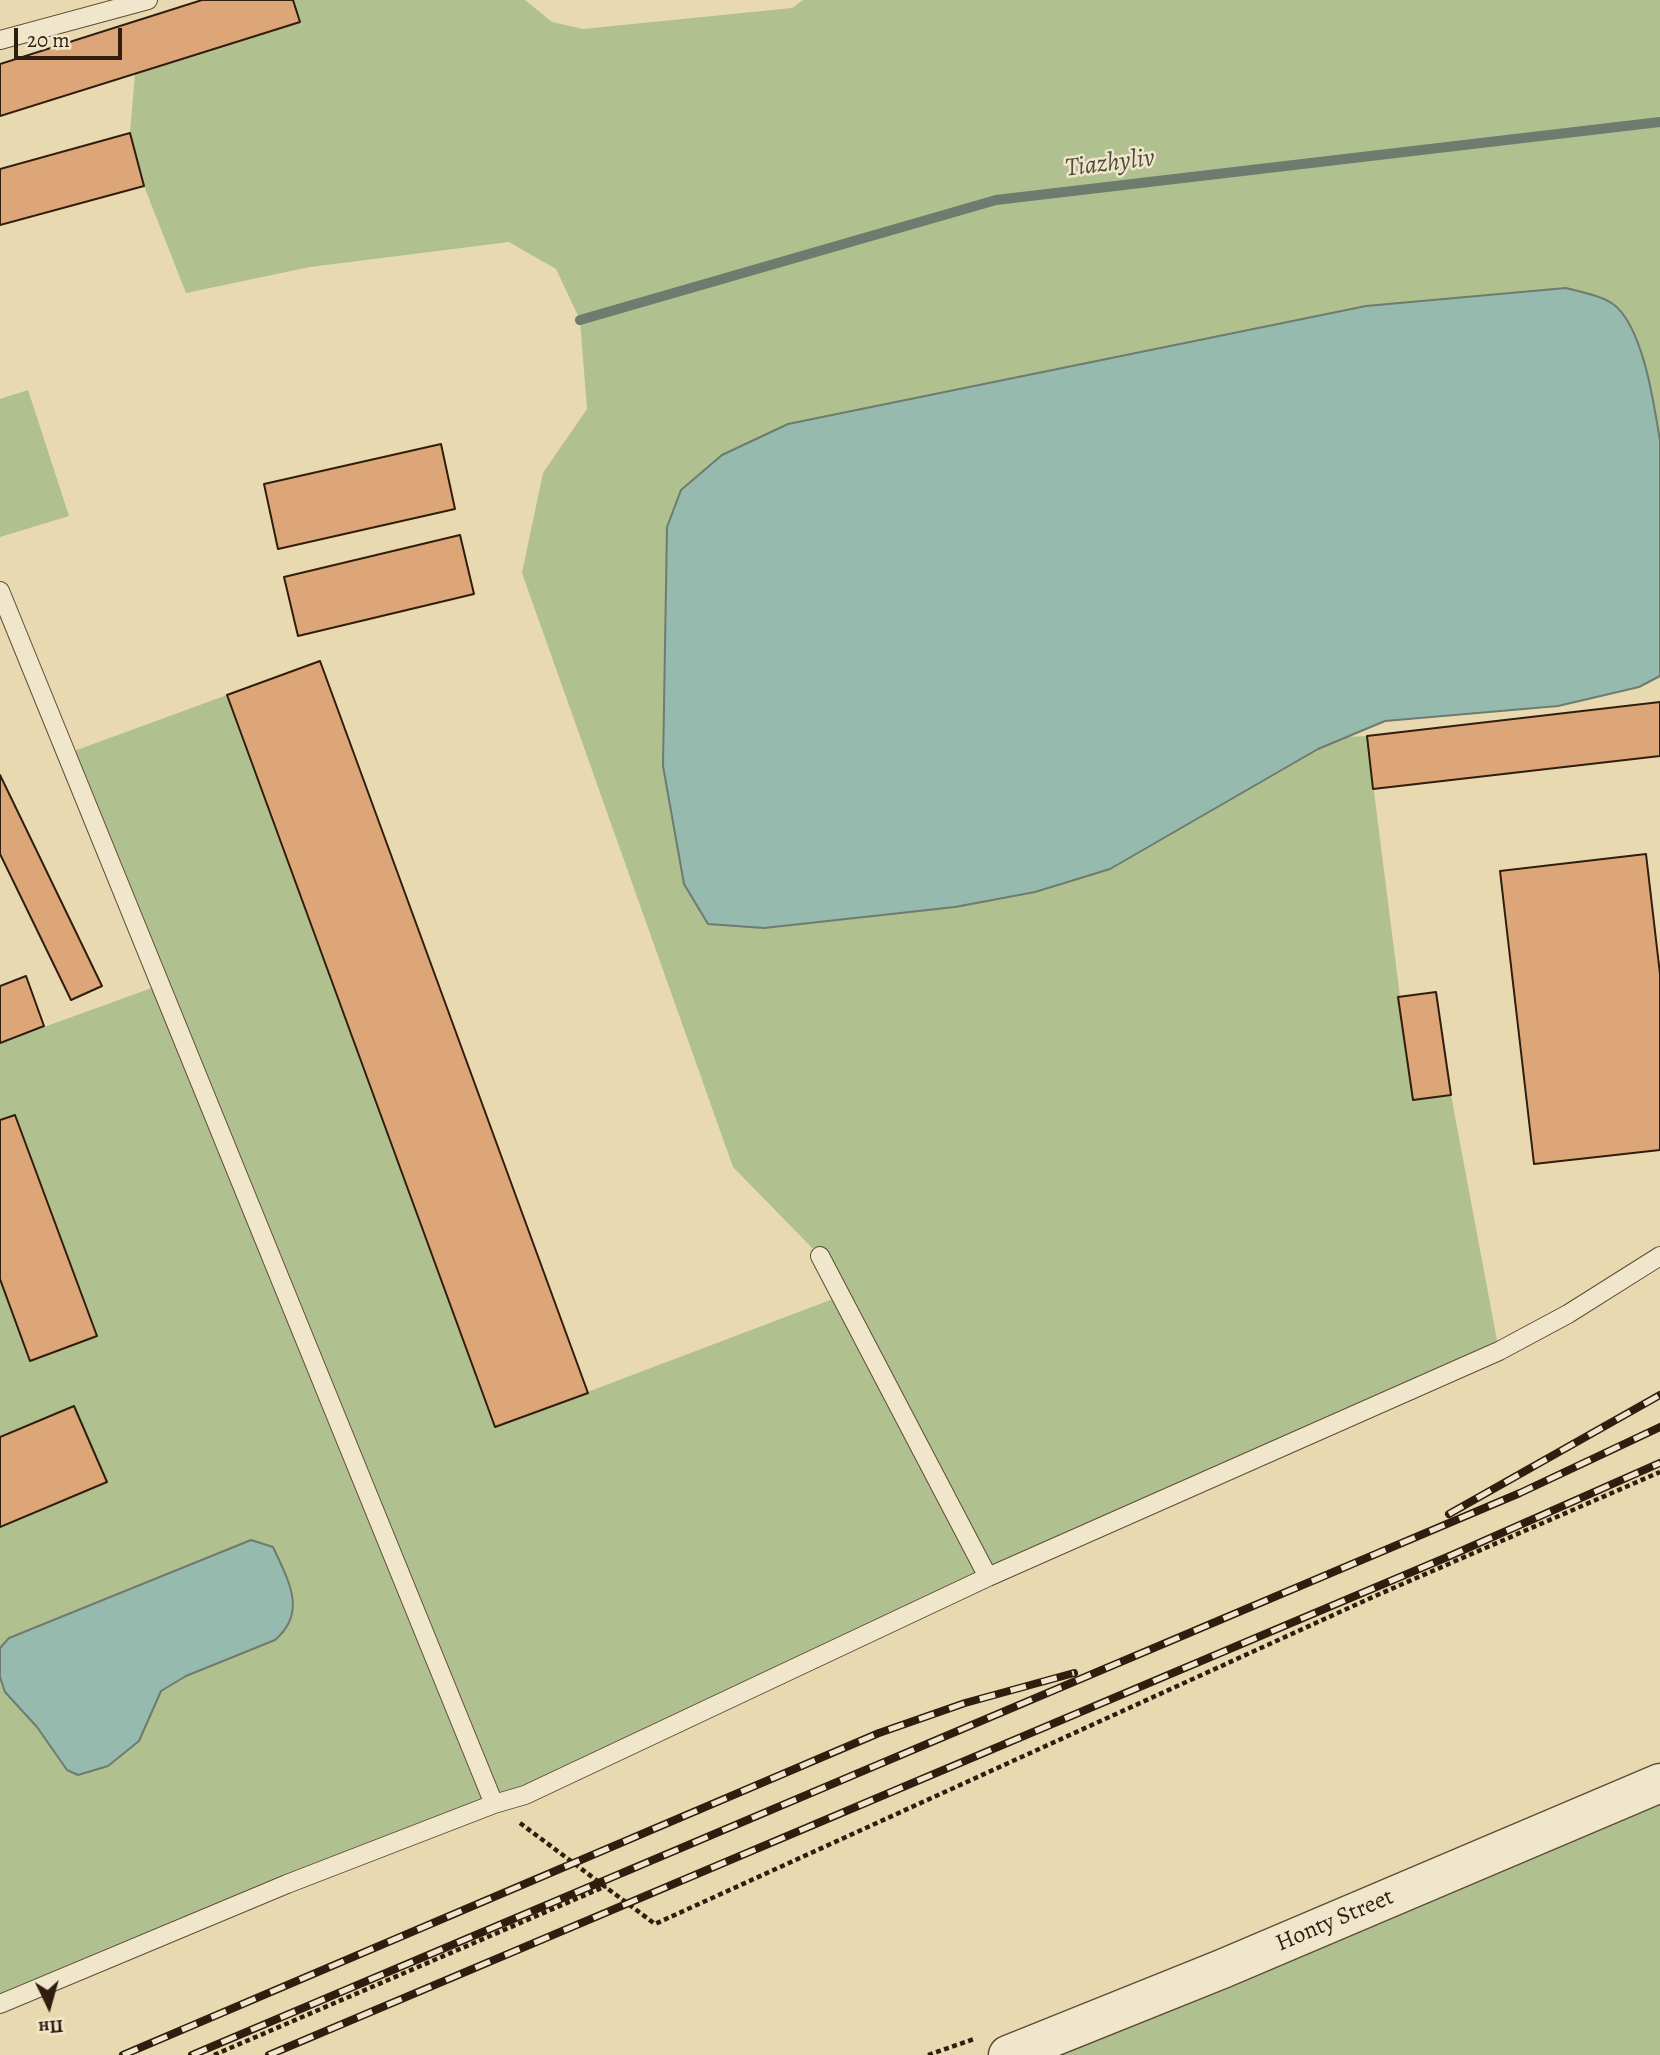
<!DOCTYPE html>
<html>
<head>
<meta charset="utf-8">
<style>
  body { margin:0 }
  #map { position:relative; width:1660px; height:2055px; overflow:hidden; background:#e8d9b0; font-family:Alegreya,serif }
  canvas { display:block }
  .north { position:absolute; left:14px; top:1971px; width:70px; height:70px; -webkit-text-stroke:5px #f0e6cc; paint-order:stroke; rotate:175deg; font-size:19px; font-weight:700; line-height:28px; text-align:center; color:#301d0e }
  .north::after { content:''; display:block; margin:auto; width:24px; height:32px; background:#301d0e; clip-path:polygon(50% 0,100% 100%,50% 72%,0 100%) }
  .scale { position:absolute; left:14px; top:28px; width:108px; height:32px; box-sizing:border-box; border:4px solid #301d0e; border-top:0; padding-left:9px; font-size:21px; line-height:24px; white-space:nowrap; color:#301d0e; -webkit-text-stroke:5px #f0e6cc; paint-order:stroke }
</style>
</head>
<body>
<div id="map">
<canvas width="1660" height="2055"></canvas>
<div class="north">Пн</div>
<div class="scale">20 m</div>
</div>
<script>
const ctx = document.querySelector('canvas').getContext('2d');
ctx.lineJoin = 'round';
function fill(path, color) {
  ctx.fillStyle = color;
  ctx.fill(path, 'evenodd');
}
function strokePath(path, color, width, dash) {
  ctx.strokeStyle = color;
  ctx.lineWidth = width;
  ctx.lineCap = dash ? 'butt' : 'round';
  ctx.setLineDash(dash || []);
  ctx.stroke(path);
}
function label(font, color, halo, rows, align = 'center') {
  ctx.font = font + ' Alegreya,serif';
  ctx.lineWidth = 5;
  ctx.setLineDash([]);
  ctx.textBaseline = 'middle';
  ctx.strokeStyle = halo;
  ctx.fillStyle = color;
  for (const [text, x, y, turn = 0] of rows) {
    ctx.save();
    ctx.translate(x, y);
    ctx.rotate((+turn || 0) * Math.PI / 180);
    ctx.textAlign = isNaN(turn) ? turn : align;
    if (halo) ctx.strokeText(text, 0, 0);
    ctx.fillText(text, 0, 0);
    ctx.restore();
  }
}
const green = new Path2D(`
  M293,0H525L552,22L583,29L792,8L803,0H1660V441L1655,407L1612,303L1566,288L1366,306L788,424L722,455L681,490L663,766L684,884L955,907L1035,892L1110,869L1318,749L1347,737L1367,736L1413,1100L1451,1095L1499,1351L525,1795L0,2004V1043L160,985L66,754L227,695L495,1427L841,1296L820,1256L733,1167L522,573L543,473L587,409L580,320L556,269L509,242L310,267L186,293L144,186L130,133L135,74L300,22Z
  M28,390L69,516L0,537V399Z
  M1660,1783V2055H1008Z`);
const water = new Path2D(`
  M1566,288C1581,292 1600,295 1613,304C1643,326 1654,404 1660,441V676L1639,687L1558,706L1385,721L1318,749L1110,869L1035,892L955,907L764,928L708,924L684,884L663,766L667,527L681,490L722,455L788,424L1366,306Z
  M251,1540L273,1547C288,1580 308,1612 275,1640L186,1676L161,1691L139,1741L108,1766L78,1775L67,1770L37,1727L5,1692L0,1677V1648L9,1638Z`);
const stream = new Path2D(`
  M580,320L996,200L1660,122`);
const building = new Path2D(`
  M202,0H293L300,22L0,116V64Z
  M130,133L144,186L0,225V169Z
  M441,444L455,509L278,549L264,484Z
  M460,535L474,594L298,636L284,577Z
  M320,661L588,1393L495,1427L227,695Z
  M1660,702V756L1373,789L1367,736Z
  M0,775L102,986L71,1000L0,854Z
  M1646,854L1660,974V1150L1534,1164L1500,871Z
  M26,976L44,1026L0,1043V986Z
  M1436,992L1451,1095L1413,1100L1398,997Z
  M15,1115L97,1336L30,1361L0,1279V1120Z
  M74,1406L107,1482L0,1527V1437Z`);
const path = new Path2D(`
  M520,1823L655,1924L1375,1596L1660,1472
  M214,2055L606,1886
  M928,2055L974,2039`);
const service = new Path2D(`
  M0,40L148,0
  M0,591L494,1804L287,1884L0,2004
  M820,1256L988,1577
  M494,1804L525,1795L988,1577L1499,1351L1568,1314L1660,1256`);
const tertiary = new Path2D(`
  M1008,2055L1222,1969L1660,1783`);
const rail = new Path2D(`
  M1449,1514L1660,1395
  M123,2055L879,1733L965,1703L1074,1673
  M192,2055L1520,1493L1660,1427
  M269,2055L1452,1555L1660,1463`);
const streetNames = [
  ["Honty Street",1335,1921,-23]
];
const waterNames = [
  ["Tiazhyliv",1110,164,-7]
];
fill(green, '#b0c08f');
fill(water, '#97baaf');
strokePath(water, '#6e7b6f', 2);
strokePath(stream, '#6e7b6f', 10);
fill(building, '#dda678');
strokePath(building, '#301d0e', 2);
strokePath(service, '#5e4c36', 20);
strokePath(tertiary, '#5e4c36', 41);
strokePath(path, '#301d0e', 4.5, [5, 3.5]);
strokePath(service, '#f0e6cc', 18);
strokePath(tertiary, '#f0e6cc', 38);
strokePath(rail, '#301d0e', 8);
strokePath(rail, '#f0e6cc', 5, [16]);
label('24px', '#301d0e', '#f0e6cc', streetNames);
label('italic 26px', '#4f4c3e', '#f0e6cc', waterNames);
</script>
</body>
</html>
